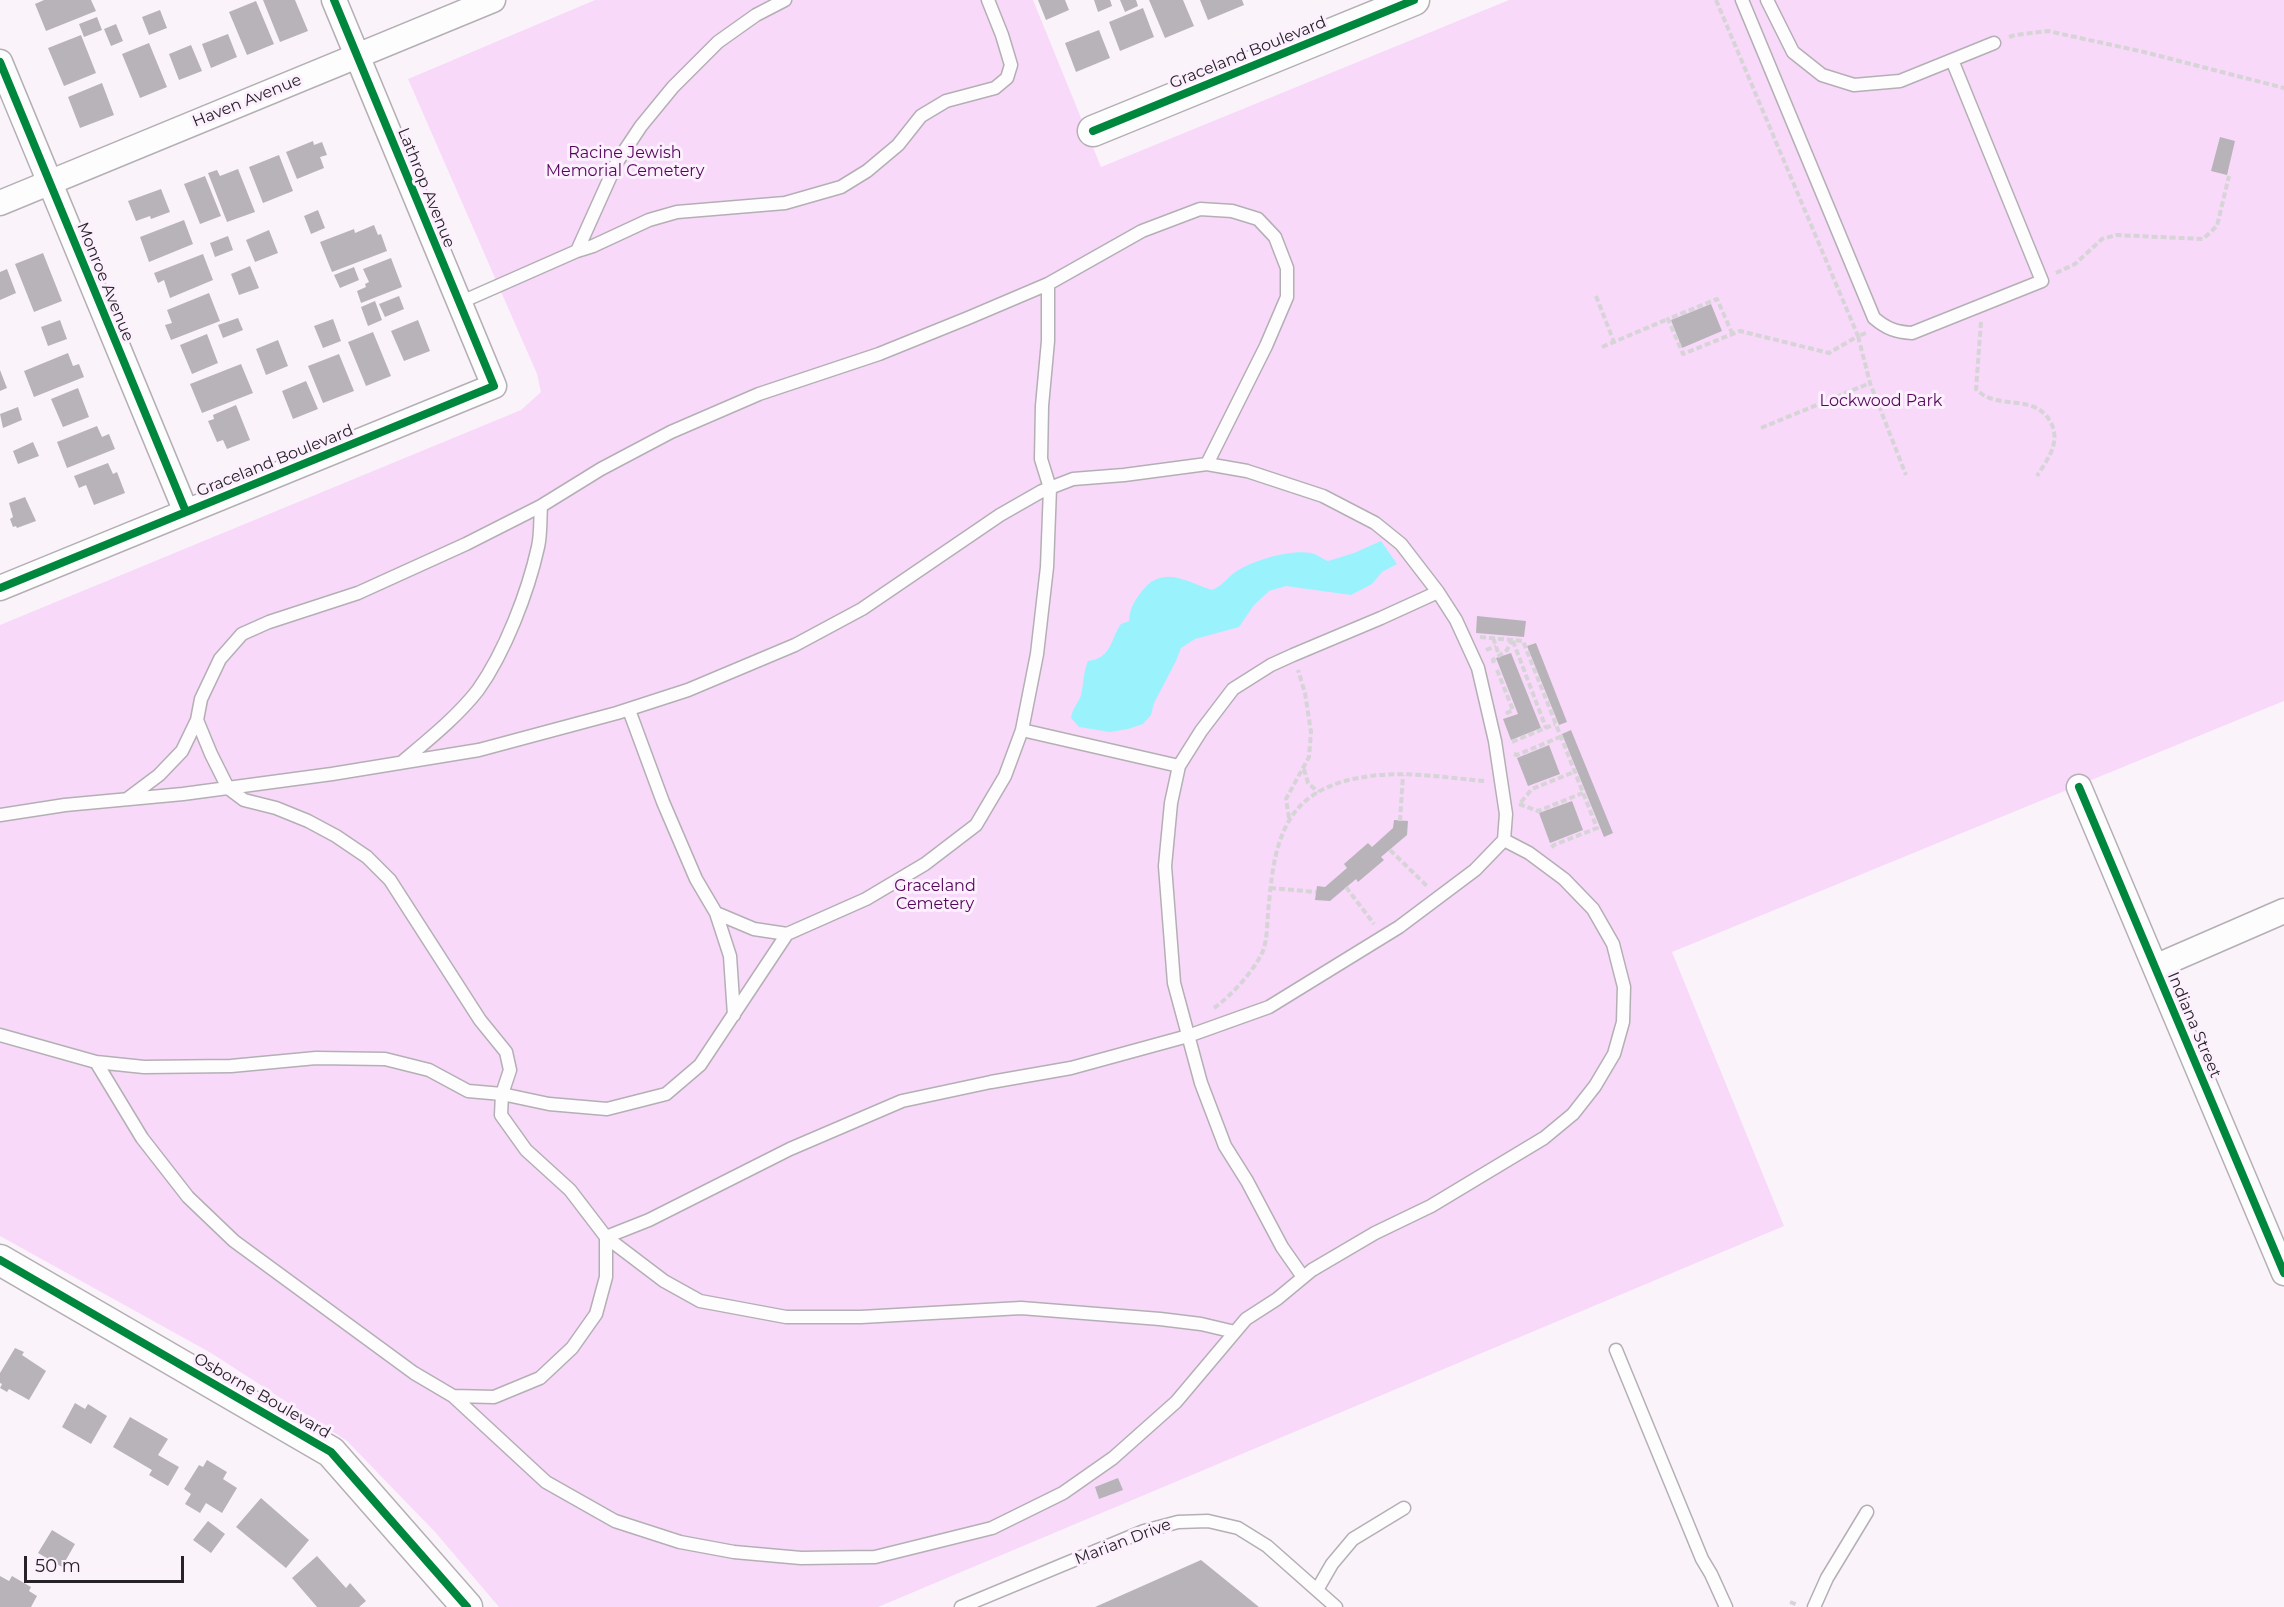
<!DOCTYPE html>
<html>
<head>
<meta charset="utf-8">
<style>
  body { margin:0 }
  #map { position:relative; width:2284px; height:1607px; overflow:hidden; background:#faf4fa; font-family:Montserrat,sans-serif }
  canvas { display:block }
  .scale { position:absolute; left:24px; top:1556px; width:160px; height:27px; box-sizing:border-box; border:3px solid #272227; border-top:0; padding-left:8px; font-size:18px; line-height:21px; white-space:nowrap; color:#272227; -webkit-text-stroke:4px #fdf0fe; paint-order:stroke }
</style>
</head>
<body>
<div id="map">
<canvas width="2284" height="1607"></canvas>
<div class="scale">50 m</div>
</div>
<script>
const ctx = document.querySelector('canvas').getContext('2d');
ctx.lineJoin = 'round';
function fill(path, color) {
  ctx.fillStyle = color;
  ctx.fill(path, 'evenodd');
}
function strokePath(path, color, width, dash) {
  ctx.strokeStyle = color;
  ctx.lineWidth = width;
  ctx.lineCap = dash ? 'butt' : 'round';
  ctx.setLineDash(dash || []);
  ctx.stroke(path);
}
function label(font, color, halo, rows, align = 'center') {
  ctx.font = font + ' Montserrat,sans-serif';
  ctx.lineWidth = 6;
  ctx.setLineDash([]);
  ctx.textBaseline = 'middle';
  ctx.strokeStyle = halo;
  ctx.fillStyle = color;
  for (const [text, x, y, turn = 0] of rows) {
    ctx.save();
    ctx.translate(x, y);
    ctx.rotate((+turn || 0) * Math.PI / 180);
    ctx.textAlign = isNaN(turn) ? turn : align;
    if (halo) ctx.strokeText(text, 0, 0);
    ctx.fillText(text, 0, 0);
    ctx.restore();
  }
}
const green = new Path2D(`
  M595,0H1033L1101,167L1509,0H2284V701L1672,952L1784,1226L878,1607H499L435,1532L347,1441L211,1353L0,1236V625L521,410L541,392L537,374L408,79Z`);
const water = new Path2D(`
  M1381,541L1397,564L1382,572L1372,584L1351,595L1286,586L1269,591L1254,605L1239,627L1195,639L1181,648L1176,661L1154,703L1151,715L1143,724L1128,729L1110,732L1079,727L1071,718C1072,708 1078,704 1081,695C1084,683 1083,672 1088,661C1112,658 1110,640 1121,624L1129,621C1130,607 1134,602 1142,591C1163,564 1187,582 1212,590C1222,586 1226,579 1234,573C1250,561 1290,549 1311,553C1317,554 1322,559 1328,561L1354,553Z`);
const building = new Path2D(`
  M44,0H91L96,11L46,31L35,4Z
  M263,0H295L308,31L280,42Z
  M1038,0H1065L1069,10L1046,20Z
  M1094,0H1110L1112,6L1098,12Z
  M1120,0H1136L1138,6L1125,12Z
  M1149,0H1183L1194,26L1165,38Z
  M1200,0H1242L1244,5L1208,20Z
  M256,1L274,44L247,55L229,12Z
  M1143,8L1154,37L1120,51L1109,22Z
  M160,10L167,28L149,35L142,17Z
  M97,17L102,30L84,37L79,24Z
  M116,24L123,41L111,46L104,29Z
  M1099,30L1110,58L1076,72L1065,43Z
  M228,34L237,57L211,68L202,44Z
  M81,35L96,73L64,86L48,48Z
  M149,43L167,87L140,98L122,54Z
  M191,45L202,71L179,80L169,54Z
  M102,83L114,115L80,128L68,97Z
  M2220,137L2235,141L2227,175L2211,171Z
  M313,141L314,145L322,142L327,155L320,157L324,168L297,179L286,152Z
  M279,155L293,191L263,203L249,167Z
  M238,169L255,212L227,222L208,173L217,170L220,176Z
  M205,176L221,216L200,224L184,184Z
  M161,189L170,212L151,219L150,216L136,221L128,201Z
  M318,210L325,228L311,234L304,216Z
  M184,220L193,244L149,262L140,237Z
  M374,225L378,235L381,234L387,251L332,272L320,242L354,229L355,233Z
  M269,230L278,253L255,262L246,240Z
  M228,236L233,250L215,257L210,243Z
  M43,253L62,301L34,312L15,264Z
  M203,254L213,280L170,298L164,280L158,283L154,273Z
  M391,258L402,287L361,303L357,291L366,287L365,284L369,282L363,269Z
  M250,266L259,288L239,295L231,274Z
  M354,267L359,280L340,288L334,275Z
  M7,269L16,293L0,300V272Z
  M209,293L220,321L171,340L165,325L172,323L167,310Z
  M399,296L404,309L385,317L379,304Z
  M375,301L382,320L368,326L361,307Z
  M1711,304L1722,331L1682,348L1671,320Z
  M238,318L243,330L223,338L218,325Z
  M333,319L341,341L323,348L314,326Z
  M60,320L67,339L48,346L41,327Z
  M418,320L430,351L404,361L391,331Z
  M373,332L391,376L366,386L348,342Z
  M207,334L218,363L192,374L180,345Z
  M278,340L288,366L266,375L256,349Z
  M68,353L73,366L79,364L84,377L34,397L24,371Z
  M339,354L354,391L323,403L308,366Z
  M241,364L253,393L202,413L190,384Z
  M0,370L7,388L0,391Z
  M306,381L318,409L293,419L282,391Z
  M78,388L89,417L63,427L51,399Z
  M236,405L250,440L227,449L223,440L217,442L208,421L214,419L213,415Z
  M18,407L22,420L3,428L0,414Z
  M97,426L102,437L109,434L115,449L67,468L57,442Z
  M33,442L39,456L18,464L13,451Z
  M108,463L113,474L117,472L125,493L94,505L86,485L79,488L74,476Z
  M25,497L36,521L17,528L16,526L13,527L10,519L13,517L9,503Z
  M1477,616L1526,621L1524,637L1476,633Z
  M1536,643L1567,722L1559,725L1527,646Z
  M1511,653L1541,728L1511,740L1503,719L1518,714L1496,658Z
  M1571,730L1613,833L1604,837L1562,734Z
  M1549,745L1560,774L1528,786L1517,758Z
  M1572,801L1583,830L1550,843L1539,813Z
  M1394,820L1408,821L1407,835L1381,857L1384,860L1358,882L1356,879L1330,901L1315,900L1317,886L1325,887L1347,868L1344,864L1368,843L1372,847L1393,828Z
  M15,1348L24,1352L22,1355L46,1371L29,1400L9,1389L7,1392L0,1388L2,1384L0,1383V1373Z
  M75,1403L85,1409L88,1404L107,1416L91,1444L62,1427Z
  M130,1417L168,1439L158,1455L179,1467L168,1486L149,1475L152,1470L113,1447Z
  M207,1460L227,1472L223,1479L237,1488L222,1513L206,1503L200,1513L185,1504L191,1494L184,1489L199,1465L203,1467Z
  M1118,1478L1123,1490L1099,1499L1095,1487Z
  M261,1498L309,1540L286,1568L236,1527Z
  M208,1521L225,1534L211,1553L193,1540Z
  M52,1530L75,1544L62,1567L38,1553Z
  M317,1556L346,1588L350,1583L366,1601L359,1607H317L292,1578Z
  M1201,1560L1259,1607H1095Z
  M0,1576L9,1581L12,1576L31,1587L29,1591L37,1596L31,1607H0Z`);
const path = new Path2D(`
  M1716,0L1858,336L1829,353L1740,331L1683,354L1668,319L1717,299L1732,333
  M2009,37L2015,35L2048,31L2144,52L2284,88
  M2056,273L2075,264L2102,239L2116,235L2203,239L2217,226L2229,176
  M1596,296L1614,342
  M1981,322L1976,389C1997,412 2037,391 2052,425C2060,444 2047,460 2037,476
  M1866,333L1858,336L1870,383L1906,475
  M1602,347L1668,319
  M1761,428L1870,383
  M1480,637L1523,641L1597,828L1554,845L1550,849
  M1493,638L1499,655
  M1513,641L1546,728
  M1486,650L1496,646
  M1494,663L1493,660L1507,650L1512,640
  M1497,670L1513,710L1505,714
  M1512,742L1555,724
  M1514,754L1517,755L1560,737
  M1304,769L1308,783L1318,792
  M1521,802L1532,789L1574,772
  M1519,804L1538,811L1583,793
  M1289,818L1286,799L1309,757L1311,732L1305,693L1298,670
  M1400,821L1403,775
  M1390,850L1427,886
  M1346,887L1374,924
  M1270,888L1316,892
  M1214,1008C1231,996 1253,972 1262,953C1268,942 1267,916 1269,903C1275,831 1290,786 1371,776C1408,771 1448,778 1485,781
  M1790,1602L1798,1605`);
const service = new Path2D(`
  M1742,0L1874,318C1887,329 1896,332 1912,333L2042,281L1952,60L1900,81L1854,85L1822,75L1793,52L1767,0
  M1952,60L1994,43
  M577,251L617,162L641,126L673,87L718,42L756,15L785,0
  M1048,284V341L1042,406L1041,459L1050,488L1047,567L1037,654L1022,730L1179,766
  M459,303L577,251L593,246L649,220L677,212L785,203L841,187L867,171L898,145L921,116L946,101L995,88L1007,78L1011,65L1002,35L988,0
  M629,710L663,802L696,879L716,913L754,929L787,934L866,899L925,864L976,825L1005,776L1022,730
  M197,720L211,754L228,788L244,800L276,808L308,821L336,836L367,857L390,880L480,1020L506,1052L510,1070L502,1094L501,1115L526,1150L570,1190L606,1237L664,1281L700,1301L786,1317H861L1021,1308L1160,1319L1201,1324L1235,1332
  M402,762C428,740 457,717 478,690C505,652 528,592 538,547C541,534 540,519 541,506
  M127,799L159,775L182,751L197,720L201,699L220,659L242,634L269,622L358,593L466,544L541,506L601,469L671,432L759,394L879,354L968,318L1048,284L1142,231L1200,209L1232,211L1258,219L1275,237L1287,268V297L1266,346L1207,464
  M0,815L65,805L183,794L332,774L479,750L617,713L688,690L795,645L862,609L1000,515L1042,491L1073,479L1124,475L1207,464L1247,471L1323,496L1375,523L1401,544L1438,592L1456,620L1478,668L1495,741L1506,814L1504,840L1475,870L1399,927L1269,1007L1188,1036L1071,1068L991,1082L902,1101L790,1149L649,1220L606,1237V1277L596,1314L572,1348L540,1378L494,1397L453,1396L414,1373L234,1241L188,1197L142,1138L96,1062L0,1035
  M716,913L730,956L734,1015
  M96,1062L144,1067L231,1066L316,1058L385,1059L429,1070L468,1091L502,1094L549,1104L607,1109L666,1094L700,1065L787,934
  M1303,1277L1282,1247L1247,1181L1225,1146L1201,1083L1174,983L1165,866L1171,803L1179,766L1201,731L1233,689L1271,665L1293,655L1381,618L1438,592
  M1616,1350L1702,1559L1711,1574L1726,1607
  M453,1396L546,1482L615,1521L680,1542L734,1552L801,1558L875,1557L992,1528L1063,1493L1113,1458L1176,1402L1246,1319L1277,1299L1312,1270L1375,1233L1431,1206L1544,1138L1573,1114L1595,1086L1614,1054L1623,1022L1624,987L1613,944L1593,909L1564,879L1529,853L1504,840
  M1317,1590L1332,1564L1353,1539L1404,1508
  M961,1607L1144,1531L1178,1522L1208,1521L1238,1528L1267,1546L1336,1607
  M1814,1607L1827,1578L1867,1512`);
const minor = new Path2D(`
  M0,62L186,512
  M0,203L493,0
  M0,588L494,386L334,0
  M2079,787L2284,1273
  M2155,967L2284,911`);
const tertiary = new Path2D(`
  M1093,131L1414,0
  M0,1260L331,1452L467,1607`);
const cycleway = new Path2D(`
  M0,62L186,512
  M1093,131L1414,0
  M0,588L494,386L334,0
  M2079,787L2284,1273
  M0,1260L331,1452L467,1607`);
const streetNames = [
  ["Graceland Boulevard",1248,53,-22],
  ["Haven Avenue",247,101,-22],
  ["Lathrop Avenue",426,188,68],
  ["Monroe Avenue",105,282,68],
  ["Graceland Boulevard",275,461,-22],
  ["Indiana Street",2194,1025,67],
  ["Osborne Boulevard",262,1396,30],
  ["Marian Drive",1123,1542,-21]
];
const parkNames = [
  ["Racine Jewish",625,153],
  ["Memorial Cemetery",625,171],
  ["Lockwood Park",1881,401],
  ["Graceland",935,886],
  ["Cemetery",935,904]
];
fill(green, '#f8d9fa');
fill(water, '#9af3fc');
fill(building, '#b8b3b9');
strokePath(service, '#b4afb4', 15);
strokePath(minor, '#b4afb4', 27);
strokePath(tertiary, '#b4afb4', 33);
strokePath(path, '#d6d4d6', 4, [6, 3]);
strokePath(service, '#fefdfe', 12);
strokePath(minor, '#fefdfe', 24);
strokePath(tertiary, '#fefdfe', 30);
strokePath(cycleway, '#00873e', 8);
label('16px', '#272227', '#fdf0fe', streetNames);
label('16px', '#55065c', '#fdf0fe', parkNames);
</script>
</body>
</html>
